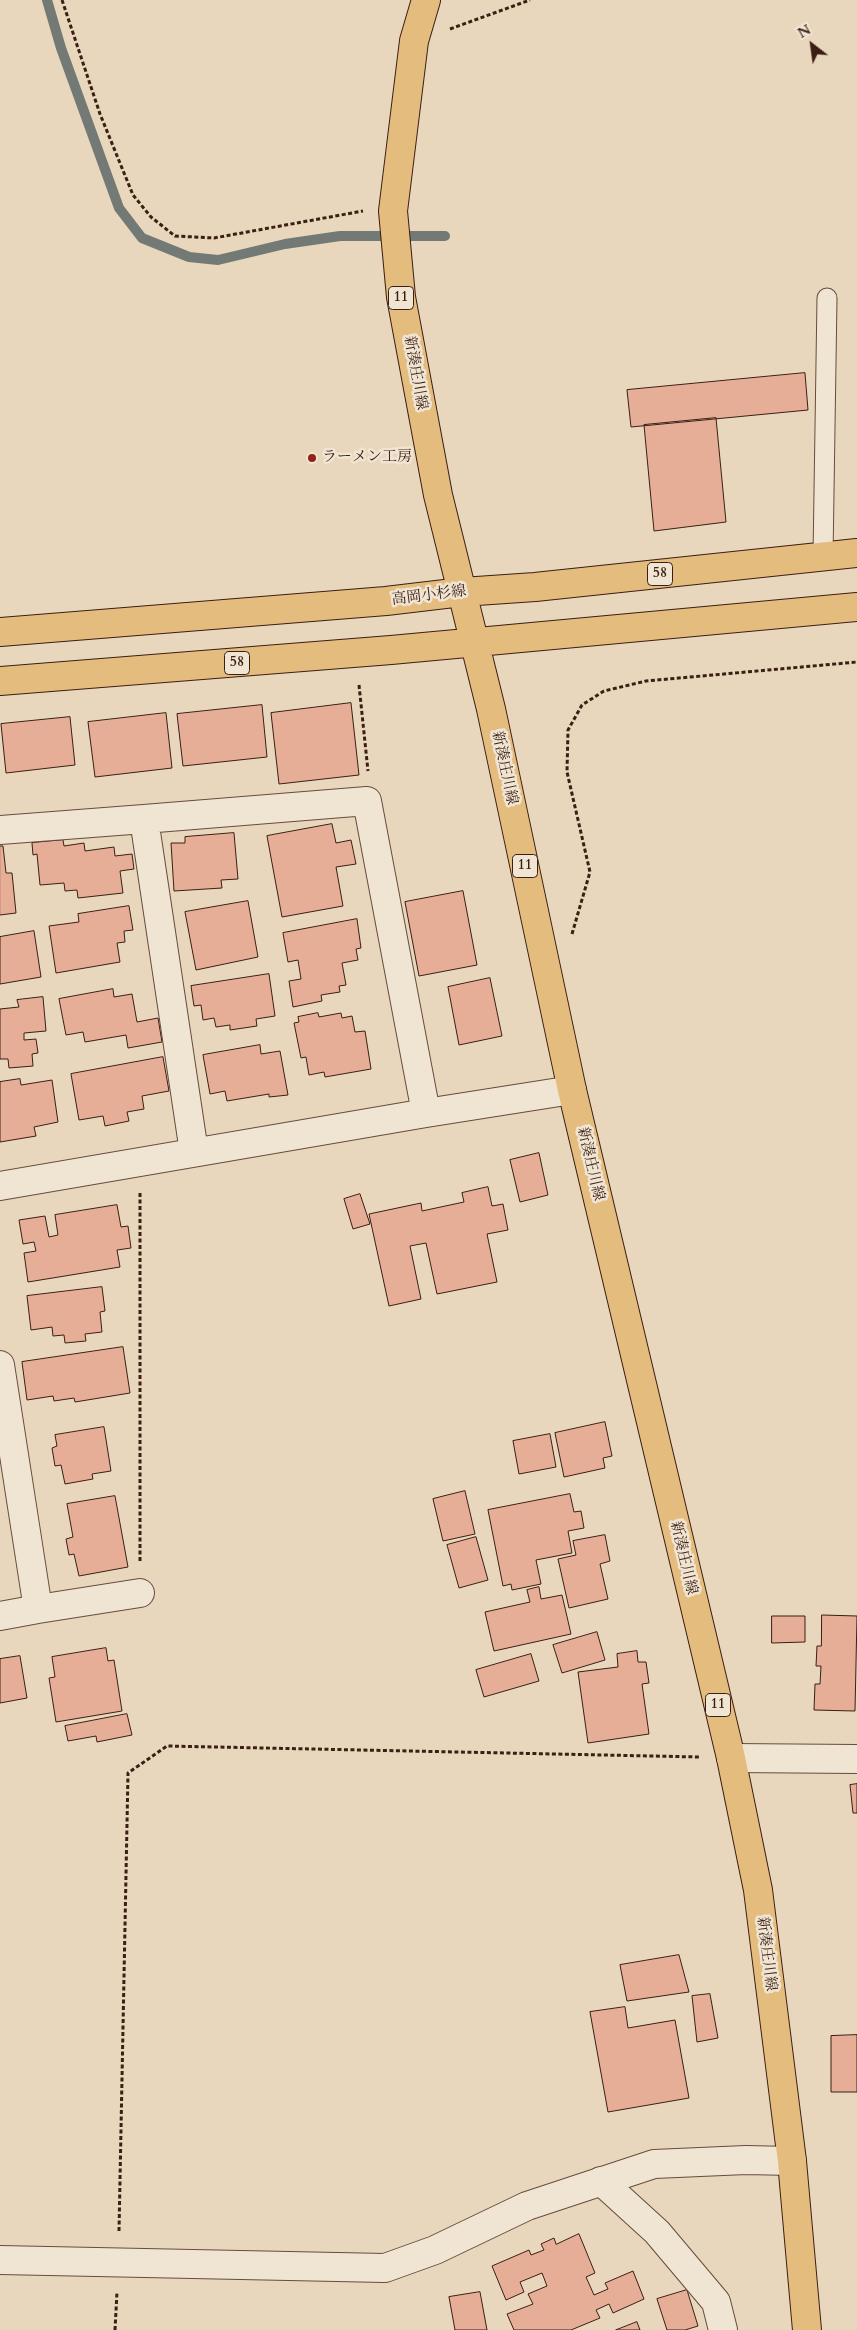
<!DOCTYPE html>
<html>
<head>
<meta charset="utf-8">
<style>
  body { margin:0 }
  #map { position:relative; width:857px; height:2330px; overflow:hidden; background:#e8d7bc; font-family:Cardo,serif }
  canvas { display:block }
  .north { position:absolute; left:787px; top:20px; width:50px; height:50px; -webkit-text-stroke:4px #f0e5d3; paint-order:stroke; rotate:330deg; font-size:14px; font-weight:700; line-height:20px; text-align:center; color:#3b1e14 }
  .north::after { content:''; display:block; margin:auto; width:18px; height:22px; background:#3b1e14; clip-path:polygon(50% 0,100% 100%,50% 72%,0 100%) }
</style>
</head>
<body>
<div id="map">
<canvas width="857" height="2330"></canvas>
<div class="north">N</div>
</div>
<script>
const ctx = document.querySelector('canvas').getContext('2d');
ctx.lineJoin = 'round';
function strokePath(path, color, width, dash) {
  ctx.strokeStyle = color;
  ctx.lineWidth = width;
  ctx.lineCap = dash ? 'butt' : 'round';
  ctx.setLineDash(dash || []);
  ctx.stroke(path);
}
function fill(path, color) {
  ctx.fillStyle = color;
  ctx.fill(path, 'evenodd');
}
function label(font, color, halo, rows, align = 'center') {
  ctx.font = font + ' Cardo,"Noto Serif JP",serif';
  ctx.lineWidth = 5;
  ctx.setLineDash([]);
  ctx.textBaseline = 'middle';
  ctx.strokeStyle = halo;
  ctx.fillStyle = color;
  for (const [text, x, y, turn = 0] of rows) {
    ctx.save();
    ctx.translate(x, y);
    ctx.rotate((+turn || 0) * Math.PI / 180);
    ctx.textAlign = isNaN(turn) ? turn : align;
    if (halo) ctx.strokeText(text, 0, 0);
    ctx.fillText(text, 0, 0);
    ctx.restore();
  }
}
const stream = new Path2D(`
  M47,0L61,48L119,208L142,238L189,257L218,260L285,244L340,236H445`);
const building = new Path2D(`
  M805,373L808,410L631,427L627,390Z
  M716,418L726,522L654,531L644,425Z
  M351,703L359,775L279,784L271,713Z
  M262,705L267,757L183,766L177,714Z
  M166,713L172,768L95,777L88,722Z
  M70,717L75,765L6,773L1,724Z
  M332,824L336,843L351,840L356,864L336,867L343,906L282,917L267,836Z
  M234,833L238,879L221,880L222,888L174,891L171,843H185V837Z
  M63,840L64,846L84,843L85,851L114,847L115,856L132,854L134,869L120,871L123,893L78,898L77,890L65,891L64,883L40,885L37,854L33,855L32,843Z
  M0,846H3L6,873H12L16,913L0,915Z
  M463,891L477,965L419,976L405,902Z
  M248,901L258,957L196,970L185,912Z
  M129,906L133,930L124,931L125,942L117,943L120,962L56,973L49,926L79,922L78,914Z
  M357,919L361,948L356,949L358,960L342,963L346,985L339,986L340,992L321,995L322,1001L293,1007L289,981L301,979L298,960L288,962L283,933Z
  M34,931L41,977L0,984V937Z
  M269,974L275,1016L256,1019L257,1026L230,1030V1025L216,1027L214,1018L203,1020L201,1005L194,1006L191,986Z
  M490,978L502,1036L459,1045L448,987Z
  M113,989L114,997L132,994L137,1022L158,1018L162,1042L128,1048L126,1035L85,1042L83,1032L66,1035L59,999Z
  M43,997L46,1031L24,1033V1040L36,1039L38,1053L32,1054L33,1066L9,1068L8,1059H0V1009L19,1007L17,1000Z
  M318,1013L319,1017L341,1013L342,1018L352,1016L355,1032L365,1031L371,1069L325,1077L324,1072L309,1075L306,1057L301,1058L294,1023L299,1022L298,1017Z
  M260,1045L261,1054L280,1051L288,1095L269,1097V1094L227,1101L225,1091L210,1094L203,1055Z
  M163,1057L169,1091L142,1096L144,1109L127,1112L129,1121L105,1126L103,1116L79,1120L71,1074Z
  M20,1079L21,1085L52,1080L58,1122L34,1127L36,1136L0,1142V1082Z
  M539,1153L548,1195L520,1202L510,1160Z
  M488,1187L492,1206L503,1204L508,1230L487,1234L497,1282L437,1294L426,1243L410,1246L421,1299L389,1306L369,1214L421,1203L422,1211L464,1202L462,1193Z
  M360,1194L370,1224L353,1229L344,1199Z
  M117,1205L121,1227L128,1226L131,1248L117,1250L120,1267L28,1282L24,1253L36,1251L34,1242L23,1244L19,1220L45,1216L49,1237L58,1235L55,1215Z
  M102,1287L105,1311L100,1312L102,1332L85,1334L86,1341L65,1343L64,1335L53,1336L52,1327L31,1330L27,1296Z
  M123,1347L130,1393L75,1402L74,1398L54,1401L53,1396L27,1400L22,1362Z
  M605,1422L612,1456L603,1458L605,1468L564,1477L555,1433Z
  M104,1427L111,1471L92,1474L93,1479L65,1484L61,1465L55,1466L52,1448L57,1446L55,1435Z
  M550,1434L556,1467L519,1474L513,1441Z
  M465,1491L475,1534L443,1541L433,1499Z
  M570,1494L574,1512L581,1511L584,1528L568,1531L572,1553L536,1560L541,1584L512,1590L511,1584L503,1586L488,1510Z
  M115,1496L128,1567L79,1576L74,1554L69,1555L66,1539L73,1537L67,1504Z
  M605,1535L610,1561L600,1564L608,1599L569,1608L558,1559L576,1555L573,1541Z
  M476,1537L488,1580L459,1588L447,1545Z
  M539,1587L541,1599L562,1595L571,1634L494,1651L485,1612L530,1602L527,1590Z
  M822,1615L857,1616L855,1711L814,1710L815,1684H820L821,1666H816L817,1646H821Z
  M772,1616H805V1642L772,1643Z
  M597,1632L605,1660L562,1673L553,1645Z
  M106,1648L108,1661L114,1660L122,1711L56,1722L49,1678L55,1677L52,1657Z
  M637,1651L638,1662H646L649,1683L642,1684L649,1734L588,1743L578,1672L618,1667L617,1654Z
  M531,1654L539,1681L484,1697L476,1670Z
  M20,1656L27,1698L0,1703V1659Z
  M127,1714L132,1735L97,1742L96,1736L68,1741L65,1726Z
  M857,1784V1813H853L850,1785Z
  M679,1955L689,1992L627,2001L620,1965Z
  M710,1994L718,2038L697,2042L692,1996Z
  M625,2007L628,2028L675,2020L689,2098L608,2112L590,2012Z
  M857,2035V2092H831V2036Z
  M579,2234L595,2273L586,2277L594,2295L608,2289L605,2283L633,2271L644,2299L613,2313L609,2304L596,2310L600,2318L571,2330H514L507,2314L533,2304L528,2294L547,2286L542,2273L520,2282L524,2292L506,2300L492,2266L529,2250L531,2255L544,2250L541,2244L554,2238L556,2244Z
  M687,2290L698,2326L685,2330H667L657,2299Z
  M480,2292L487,2330H455L449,2297Z
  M637,2322L640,2330H616Z`);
const path = new Path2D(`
  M62,0L100,114L133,195L151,217L175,236L214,238L363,211
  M450,29L530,0
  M359,685L368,771
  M572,934L590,872L567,772L568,730L582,705L604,691L646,681L857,662
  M140,1193V1561
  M119,2231L128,1773L167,1746L700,1757
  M115,2330L117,2292`);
const service = new Path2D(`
  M823,557L827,298`);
const minor = new Path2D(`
  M144,819L367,801L426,1113
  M0,830L144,819L194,1152
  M0,1186L426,1113L572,1090
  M0,1365L38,1609L140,1593
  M0,1616L38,1609
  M731,1758L857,1759
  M601,2181L657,2232L716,2302L723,2330`);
const tertiary = new Path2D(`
  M0,2260L385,2268L435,2250L527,2206L654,2164L746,2160L792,2161`);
const primary = new Path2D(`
  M426,0L414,41L393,211L401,297L438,495L491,709L572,1090L731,1758L758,1890L792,2161L807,2330
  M0,632L386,601L462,592L535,587L857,553
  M0,681L391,650L857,607`);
const markers = [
  [312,458,5,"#8f2418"]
];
const shields = [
  [401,298,25],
  [660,574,25],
  [237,663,25],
  [525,866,25],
  [718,1705,25]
];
const shieldNames = [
  ["11",401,298],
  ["58",660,574],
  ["58",237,663],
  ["11",525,866],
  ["11",718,1705]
];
const streetNames = [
  ["新湊庄川線",415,373,80],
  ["高岡小杉線",429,596,-7],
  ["新湊庄川線",504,768,78],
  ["新湊庄川線",590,1164,77],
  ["新湊庄川線",683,1558,77],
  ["新湊庄川線",766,1954,83]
];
const poiNames = [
  ["ラーメン工房",322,458]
];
strokePath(stream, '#737a75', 10);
fill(building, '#e6ae96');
strokePath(building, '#3b1e14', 1);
strokePath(service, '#664c3e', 21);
strokePath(minor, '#664c3e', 30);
strokePath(tertiary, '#664c3e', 30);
strokePath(primary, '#3b1e14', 30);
strokePath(path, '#3b1e14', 3, [4, 2.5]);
strokePath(service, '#f0e5d3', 19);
strokePath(minor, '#f0e5d3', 28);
strokePath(tertiary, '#f0e5d3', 28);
strokePath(primary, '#e4bc7e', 28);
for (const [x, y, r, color] of markers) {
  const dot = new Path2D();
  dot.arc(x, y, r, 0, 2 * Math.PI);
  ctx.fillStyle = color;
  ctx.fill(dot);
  strokePath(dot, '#f0e5d3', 2);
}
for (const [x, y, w] of shields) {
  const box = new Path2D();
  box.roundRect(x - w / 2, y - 11.5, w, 23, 4);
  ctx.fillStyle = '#f0e5d3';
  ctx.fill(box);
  strokePath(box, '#3b1e14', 1);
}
label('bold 14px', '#3b1e14', null, shieldNames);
label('15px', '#3b1e14', '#f0e5d3', streetNames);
label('15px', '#3b1e14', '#f0e5d3', poiNames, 'left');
</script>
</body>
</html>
